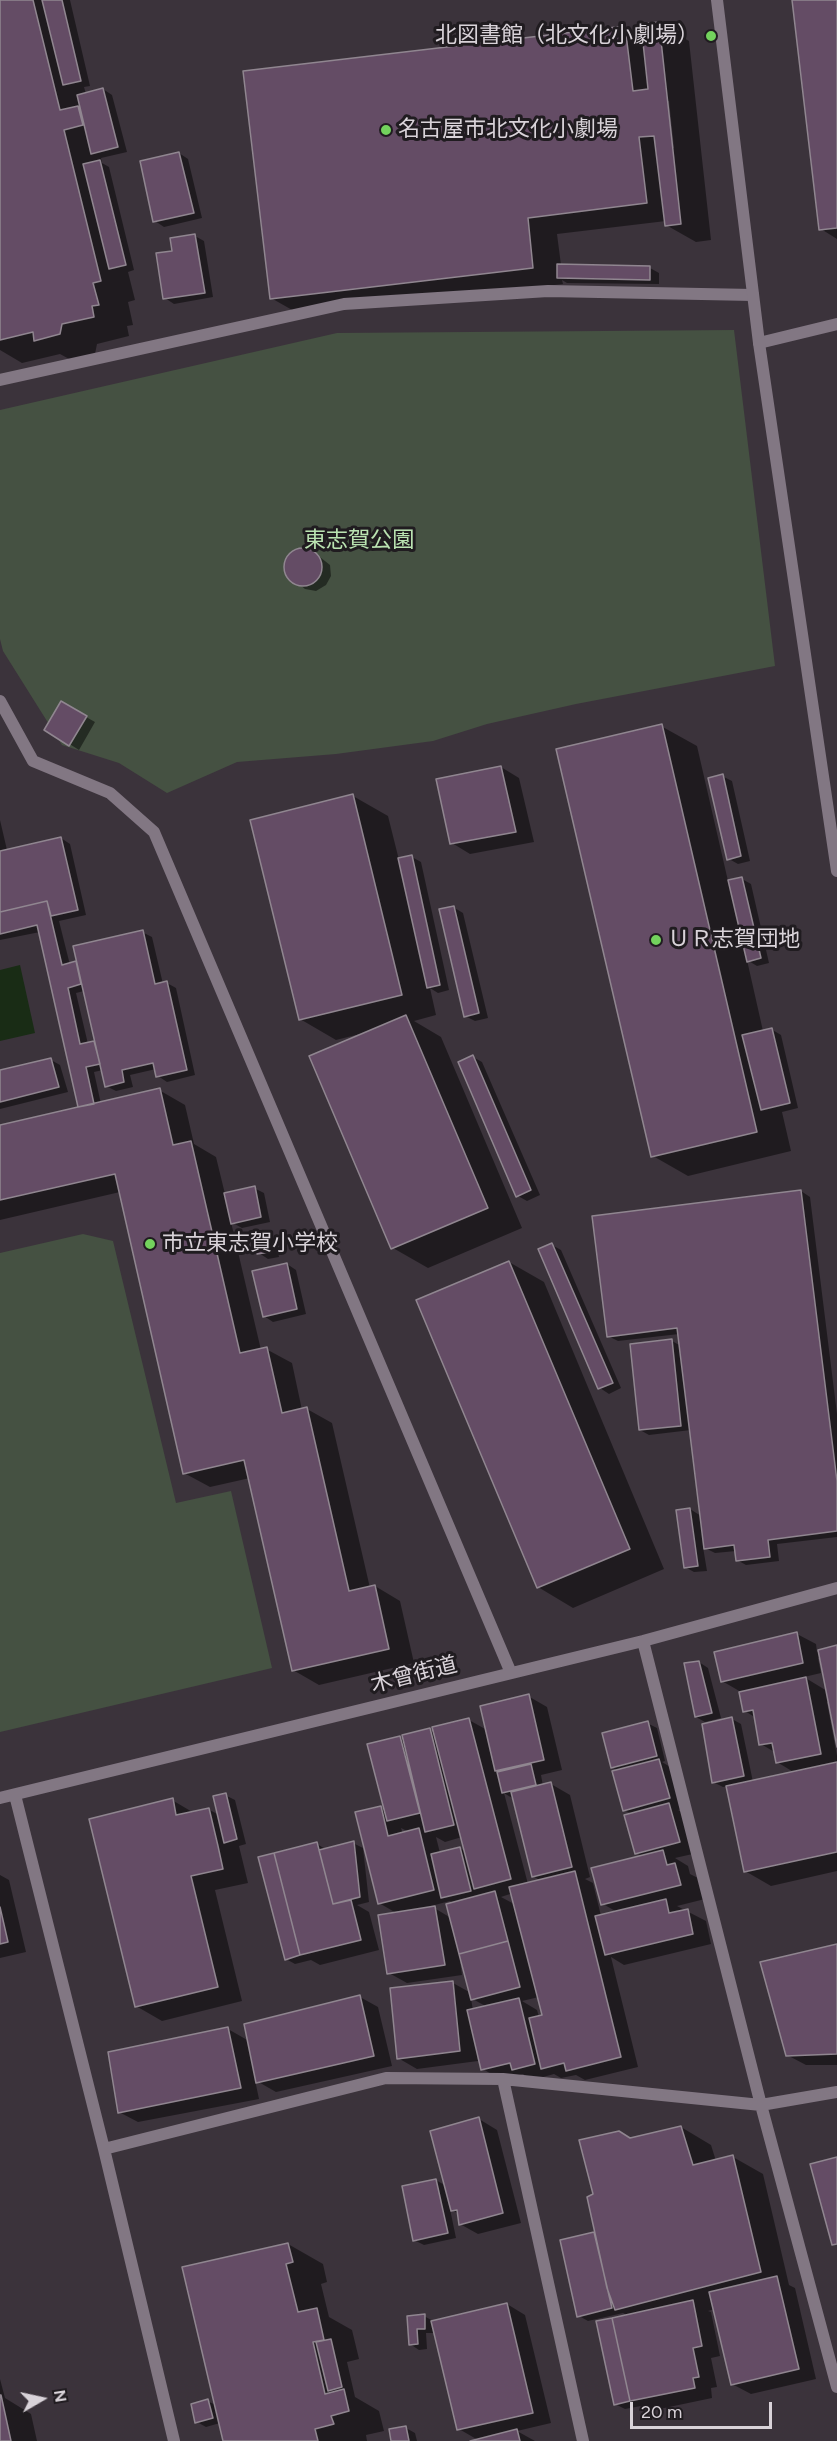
<!DOCTYPE html>
<html>
<head>
<meta charset="utf-8">
<style>
  body { margin:0 }
  #map { position:relative; width:837px; height:2441px; overflow:hidden; background:#3b333b; font-family:Figtree,sans-serif }
  canvas { display:block }
  .north { position:absolute; left:12px; top:2369px; width:60px; height:60px; -webkit-text-stroke:4px #201c20; paint-order:stroke; rotate:81deg; font-size:16px; font-weight:700; line-height:24px; text-align:center; color:#d9d3d9 }
  .north::after { content:''; display:block; margin:auto; width:21px; height:27px; background:#d9d3d9; clip-path:polygon(50% 0,100% 100%,50% 72%,0 100%) }
  .scale { position:absolute; left:630px; top:2402px; width:142px; height:27px; box-sizing:border-box; border:3px solid #d9d3d9; border-top:0; padding-left:8px; font-size:18px; line-height:21px; white-space:nowrap; color:#d9d3d9; -webkit-text-stroke:4px #201c20; paint-order:stroke }
</style>
</head>
<body>
<div id="map">
<canvas width="837" height="2441"></canvas>
<div class="north">N</div>
<div class="scale">20 m</div>
</div>
<script>
const ctx = document.querySelector('canvas').getContext('2d');
ctx.lineJoin = 'round';
function fill(path, color) {
  ctx.fillStyle = color;
  ctx.fill(path, 'evenodd');
}
function strokePath(path, color, width, dash) {
  ctx.strokeStyle = color;
  ctx.lineWidth = width;
  ctx.lineCap = dash ? 'butt' : 'round';
  ctx.setLineDash(dash || []);
  ctx.stroke(path);
}
function label(font, color, halo, rows, align = 'center') {
  ctx.font = font + ' Figtree,"Noto Sans JP",sans-serif';
  ctx.lineWidth = 6;
  ctx.setLineDash([]);
  ctx.textBaseline = 'middle';
  ctx.strokeStyle = halo;
  ctx.fillStyle = color;
  for (const [text, x, y, turn = 0] of rows) {
    ctx.save();
    ctx.translate(x, y);
    ctx.rotate((+turn || 0) * Math.PI / 180);
    ctx.textAlign = isNaN(turn) ? turn : align;
    if (halo) ctx.strokeText(text, 0, 0);
    ctx.fillText(text, 0, 0);
    ctx.restore();
  }
}
const green = new Path2D(`
  M734,330L775,666L576,704L487,724L433,741L336,754L237,762L167,793L119,763L62,745L3,651L0,639V410L337,333Z
  M83,1234L113,1241L176,1503L231,1491L272,1668L0,1732V1253Z`);
const water = new Path2D(`
  M20,965L35,1033L0,1041V970Z`);
const shadow = new Path2D(`
  M0,0H70L90,86L84,87L86,94L103,89L112,95L127,152L101,158L102,163L109,167L134,270L128,272L135,300L128,302L133,325L127,326L129,336L97,344L95,354L71,360L60,354L22,363L0,350Z
  M793,0H837V239L821,229Z
  M659,24L689,41L711,240L696,242L666,225V221L557,234L561,265L650,268L659,273V284L567,283L562,280L563,284L301,315L271,298L625,28L644,39ZM666,101H669L674,148H671Z
  M179,153L188,159L202,218L164,227L155,221Z
  M195,236L204,241L213,297L174,304L165,298L173,252Z
  M301,548L311,550L330,565L331,576L326,585L316,591L305,589L287,574L285,564L287,558Z
  M61,703L95,722L79,750L46,729Z
  M661,726L697,746L728,881L742,879L751,884L769,963L757,966L747,960L763,1031L771,1029L781,1035L798,1108L782,1112L791,1151L688,1176L653,1156Z
  M501,767L519,778L534,842L470,854L452,843Z
  M722,776L732,781L750,861L738,864L729,859Z
  M353,796L388,816L399,860L412,857L421,862L449,990L438,993L430,988L436,1015L414,1021L441,1037L522,1228L428,1268L393,1248L360,1034L336,1040L300,1019Z
  M0,820L7,850L61,838L70,844L86,915L59,921L70,965L142,932L152,937L163,984L167,983L176,988L195,1075L167,1082L158,1076L156,1069L130,1075L133,1087L116,1091L106,1086L103,1070L94,1072L101,1104L159,1090L185,1105L194,1144L216,1157L225,1194L254,1188L264,1193L270,1222L242,1228L231,1222L261,1350L266,1349L292,1363L302,1410L307,1409L332,1423L370,1588L375,1586L400,1601L414,1663L319,1685L293,1670L250,1478L210,1487L184,1473L120,1192L0,1220V1127L80,1108L40,932L0,940ZM84,991L96,1042L88,1044L76,993Z
  M453,907L463,913L488,1018L475,1021L465,1016Z
  M473,1057L482,1062L540,1195L527,1201L518,1196Z
  M51,1060L60,1065L68,1092L0,1109V1072Z
  M801,1191L810,1197L837,1414V1537L777,1544L779,1561L746,1565L737,1560L736,1551L715,1553L703,1547L707,1571L694,1572L685,1567L690,1509L701,1516L691,1430L649,1435L640,1430L672,1341L681,1346L679,1334L618,1341L608,1336Z
  M267,1236L276,1242L279,1257L268,1259L259,1253Z
  M552,1245L561,1250L621,1388L609,1394L600,1388Z
  M509,1262L544,1282L664,1569L573,1608L538,1587Z
  M287,1264L296,1270L306,1314L273,1322L264,1316Z
  M797,1634L816,1644L817,1652L837,1647V1739L830,1702H827L837,1756V1871L771,1886L745,1871L728,1786L723,1787L713,1782L732,1719L741,1724L753,1782L795,1773L777,1762L776,1753L761,1744L756,1718L745,1711L741,1692L722,1681ZM821,1657L827,1691L804,1677L821,1673L818,1658Z
  M699,1662L708,1668L721,1718L705,1722L696,1717Z
  M528,1696L547,1707L562,1770L541,1775L543,1786L551,1784L570,1795L590,1877L585,1879L593,1883L601,1916L617,1912L603,1904L642,1856L636,1853L632,1814L624,1810L618,1771L612,1767L647,1723L657,1728L665,1761L662,1762L677,1771L687,1808L678,1810L687,1815L697,1853L675,1858L688,1866L690,1874L700,1879L705,1899L677,1906L706,1921L711,1944L624,1965L611,1957L638,2067L585,2080L576,2075L561,2078L554,2074L532,2080L523,2074L501,2080L483,2069L479,2054H477L478,2061L417,2069L398,2058L453,1983L471,1993L462,1960H460L462,1975L407,1983L389,1973L398,1914L379,1903L381,1808L386,1811L399,1737L405,1741L430,1730L435,1733L469,1720L487,1730ZM504,1793L512,1798L533,1876L541,1881L528,1884ZM401,1828L409,1832L403,1834ZM436,1837L445,1842L462,1837L466,1852L460,1848L440,1853ZM513,1893L516,1905L501,1897ZM450,1901L454,1904L451,1918L431,1906ZM539,1997L544,2016L539,2017L537,2010L522,2001ZM471,1998L487,2007L473,2011Z
  M225,1795L235,1800L246,1844L239,1846L248,1883L215,1890L242,2001L162,2021L136,2006L172,1800L194,1813L208,1809L219,1815Z
  M353,1843L363,1848L369,1902L357,1905L369,1912L379,1950L320,1965L311,1960L295,1964L286,1959L317,1844L327,1850Z
  M0,1875L9,1880L26,1952L0,1958Z
  M837,1945V2065H806L787,2055Z
  M360,1997L378,2007L392,2066L276,2092L255,2080L259,2099L138,2122L119,2112L228,2029L249,2041Z
  M479,2119L497,2130L521,2223L478,2234L460,2224L459,2214L450,2209L456,2238L424,2245L414,2240L436,2180L446,2186Z
  M681,2127L711,2145L716,2161L733,2157L763,2174L789,2285L795,2288L816,2379L751,2394L732,2384L715,2309L708,2311L711,2312L720,2356L711,2358L717,2387L711,2388L712,2398L650,2411L641,2406L625,2409L615,2404L628,2316L623,2313L588,2321L579,2316L594,2233L597,2236L594,2195L631,2140Z
  M288,2244L323,2264L327,2282L321,2284L329,2317L352,2330L359,2359L347,2362L355,2397L379,2411L384,2431L366,2435L367,2441H224L220,2423L206,2427L197,2422L207,2401L216,2405Z
  M507,2304L525,2315L551,2423L517,2431L535,2441H476L478,2440L459,2429L436,2333H426L427,2349L419,2350L410,2344L409,2317L424,2316L435,2322Z
  M0,2379L5,2398L31,2414L37,2441H0Z
  M406,2428L415,2433L417,2441H393Z`);
const building = new Path2D(`
  M0,0H33L60,110L78,106L83,125L64,130L101,281L93,283L99,305L92,306L94,317L62,324L60,334L34,341L33,332L0,340Z
  M42,0H62L81,81L63,85Z
  M792,0H837V228L819,230Z
  M659,22L681,224L665,226L654,136L639,137L647,203L528,218L533,268L270,299L243,71L625,26L633,91L648,89L641,24Z
  M103,88L118,147L91,154L77,95Z
  M179,152L194,213L153,222L140,161Z
  M100,160L126,265L109,269L83,164Z
  M195,234L205,293L163,299L156,253L172,251L170,238Z
  M557,264L650,266V280L557,278Z
  M284 567a19 19 0 1 1 38 0a19 19 0 1 1-38 0Z
  M61,701L87,716L69,746L44,730Z
  M662,724L757,1132L651,1157L556,749Z
  M501,766L516,832L450,844L436,779Z
  M723,774L741,856L727,860L708,778Z
  M353,794L402,995L299,1020L250,820Z
  M61,837L78,910L51,916L47,901L0,912V851Z
  M412,855L440,985L427,988L398,858Z
  M742,877L761,958L747,962L728,880Z
  M47,901L62,965L76,961L81,984L68,988L80,1044L94,1041L100,1064L86,1067L94,1104L78,1107L37,925L0,934V912Z
  M454,906L479,1013L464,1017L439,909Z
  M143,930L155,984L167,981L187,1070L156,1077L153,1063L122,1070L124,1082L105,1087L73,946Z
  M406,1015L488,1208L391,1249L309,1056Z
  M772,1028L790,1103L761,1110L742,1035Z
  M473,1055L531,1190L516,1197L458,1062Z
  M51,1058L59,1087L0,1102V1070Z
  M160,1088L173,1145L191,1141L240,1353L267,1347L282,1413L307,1407L349,1591L375,1585L389,1649L292,1671L244,1460L183,1474L115,1174L0,1200V1125Z
  M255,1186L261,1217L231,1224L224,1193Z
  M801,1190L837,1481V1531L768,1540L770,1557L736,1561L734,1545L704,1549L677,1328L607,1337L592,1216Z
  M267,1235L270,1252L257,1254L255,1236Z
  M552,1243L613,1383L598,1389L538,1249Z
  M509,1261L630,1549L537,1588L416,1300Z
  M287,1263L297,1309L263,1317L252,1271Z
  M672,1339L681,1426L639,1430L630,1344Z
  M690,1508L698,1566L684,1568L676,1510Z
  M797,1632L803,1663L721,1682L714,1652Z
  M837,1645V1747L818,1650Z
  M699,1661L712,1713L695,1717L684,1663Z
  M806,1677L821,1754L776,1763L772,1743L759,1745L753,1710L743,1712L739,1692Z
  M529,1694L544,1760L495,1771L480,1706Z
  M732,1717L744,1776L712,1783L702,1724Z
  M469,1718L511,1879L474,1889L432,1727Z
  M648,1721L657,1756L611,1768L602,1733Z
  M430,1728L454,1825L425,1832L402,1735Z
  M400,1736L420,1813L387,1821L367,1744Z
  M659,1759L670,1798L623,1811L612,1771Z
  M837,1762V1852L744,1872L726,1786Z
  M531,1764L536,1785L502,1793L497,1772Z
  M551,1782L572,1867L532,1877L511,1792Z
  M226,1793L237,1839L224,1843L213,1796Z
  M173,1798L176,1815L209,1808L218,1846L223,1869L191,1876L218,1987L135,2007L89,1819Z
  M669,1803L680,1842L635,1854L624,1815Z
  M381,1806L388,1836L419,1828L434,1890L378,1904L355,1812Z
  M354,1841L360,1897L333,1904L319,1850Z
  M317,1842L333,1904L351,1900L361,1940L300,1955L274,1853Z
  M460,1847L471,1891L441,1898L431,1854Z
  M663,1850L667,1865L675,1863L681,1885L601,1905L591,1868Z
  M274,1853L300,1955L285,1960L258,1857Z
  M575,1871L621,2057L566,2071L564,2063L541,2069L529,2018L542,2015L509,1887Z
  M495,1891L508,1941L459,1954L446,1904Z
  M666,1899L669,1913L688,1909L693,1934L605,1955L595,1916Z
  M435,1906L445,1965L387,1974L378,1915Z
  M0,1907L8,1942L0,1944Z
  M508,1941L520,1987L471,2000L459,1954Z
  M837,1944V2054L786,2056L760,1962Z
  M453,1981L460,2051L397,2059L390,1988Z
  M360,1995L374,2056L256,2083L244,2024Z
  M519,1998L535,2064L512,2070L510,2063L481,2070L467,2010Z
  M228,2027L241,2088L118,2113L108,2052Z
  M479,2117L503,2213L459,2225L457,2210L451,2211L430,2131Z
  M681,2126L693,2165L733,2155L761,2272L615,2310L607,2288L587,2197L593,2194L579,2140L619,2131L630,2138Z
  M837,2157V2244L832,2245L810,2164Z
  M436,2179L448,2233L413,2241L402,2186Z
  M594,2232L612,2308L577,2317L560,2240Z
  M288,2243L293,2262L286,2264L298,2312L317,2308L324,2340L313,2342L325,2394L344,2389L349,2411L331,2416L334,2424L315,2429L318,2441H223L182,2267Z
  M777,2276L799,2369L731,2385L709,2292Z
  M693,2300L702,2346L693,2348L699,2377L693,2378L695,2388L630,2401L612,2318Z
  M507,2303L533,2413L457,2430L431,2321Z
  M425,2314V2329H417L418,2344L409,2345L407,2316Z
  M612,2318L630,2401L614,2405L596,2321Z
  M331,2339L342,2387L328,2391L316,2342Z
  M0,2395H1L11,2441H0Z
  M208,2399L213,2418L195,2423L191,2404Z
  M406,2426L409,2441H391L389,2429Z
  M517,2429L520,2441H470Z`);
const minor = new Path2D(`
  M759,343L837,324
  M0,380L344,304L548,291L753,295
  M0,701L33,761L110,793L154,832L511,1673
  M643,1641L761,2105L837,2387
  M15,1795L104,2149L174,2441
  M0,1798L643,1641L837,1588
  M503,2079L583,2441
  M104,2149L386,2078L503,2079L761,2105L837,2092`);
const tertiary = new Path2D(`
  M717,0L759,343L837,871`);
const markers = [
  [711,36,6,"#73d25d"],
  [386,130,6,"#73d25d"],
  [656,940,6,"#73d25d"],
  [150,1244,6,"#73d25d"]
];
const poiNames = [
  ["北図書館（北文化小劇場）",699,36,"right"],
  ["名古屋市北文化小劇場",398,130],
  ["ＵＲ志賀団地",668,940],
  ["市立東志賀小学校",162,1244]
];
const parkNames = [
  ["東志賀公園",359,541]
];
const streetNames = [
  ["木曾街道",414,1675,-14]
];
fill(green, '#455142');
fill(water, '#192c15');
fill(shadow, '#0007');
fill(building, '#644c65');
strokePath(building, '#908690', 1.5);
strokePath(minor, '#827783', 12);
strokePath(tertiary, '#827783', 12);
for (const [x, y, r, color] of markers) {
  const dot = new Path2D();
  dot.arc(x, y, r, 0, 2 * Math.PI);
  ctx.fillStyle = color;
  ctx.fill(dot);
  strokePath(dot, '#201c20', 2);
}
label('22px', '#d9d3d9', '#201c20', poiNames, 'left');
label('22px', '#bae3b1', '#201c20', parkNames);
label('22px', '#d9d3d9', '#201c20', streetNames);
</script>
</body>
</html>
